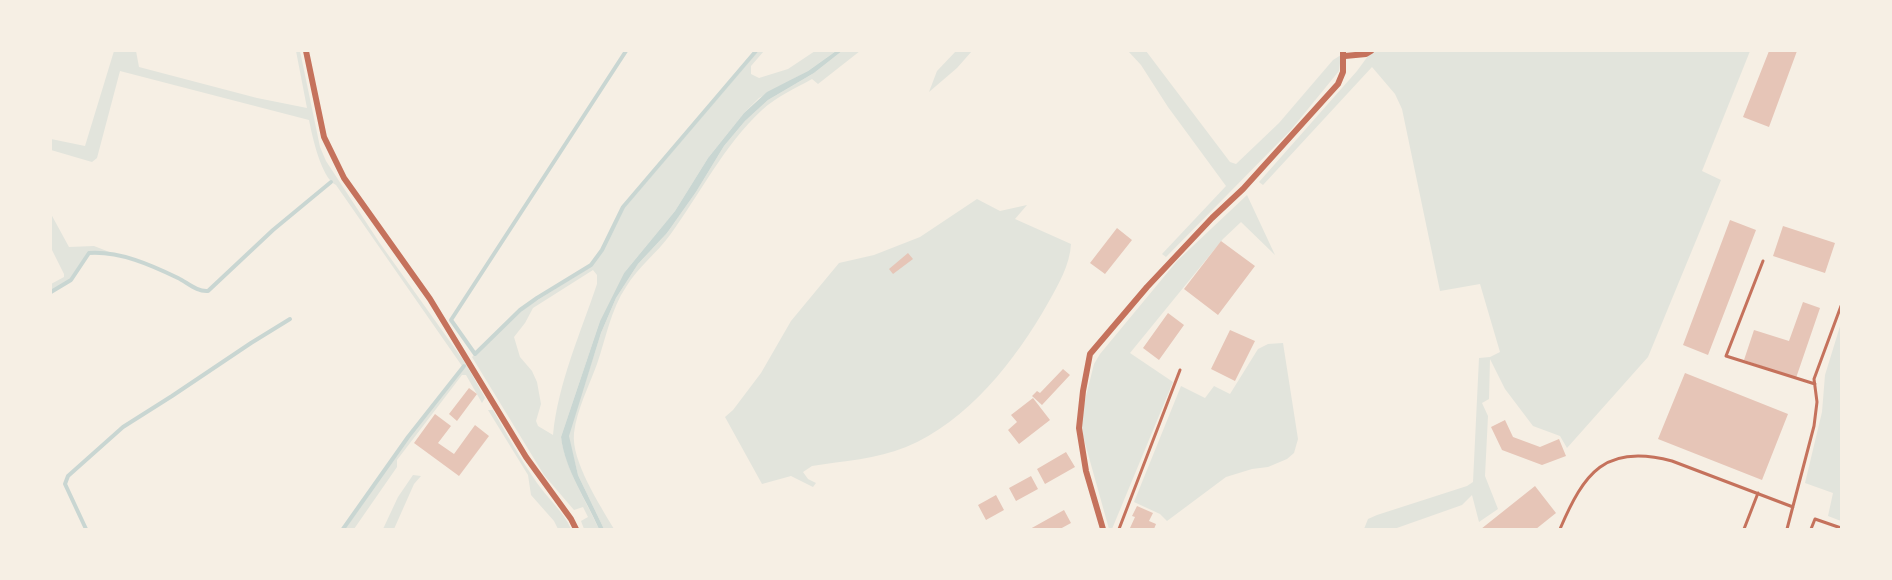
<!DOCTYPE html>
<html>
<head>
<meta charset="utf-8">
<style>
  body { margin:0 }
  #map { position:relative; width:1892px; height:580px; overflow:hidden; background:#f6efe4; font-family:"IBM Plex Serif",serif }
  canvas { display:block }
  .frame { position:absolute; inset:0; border:52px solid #f6efe4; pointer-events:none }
</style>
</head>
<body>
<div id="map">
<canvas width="1892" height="580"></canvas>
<div class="frame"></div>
</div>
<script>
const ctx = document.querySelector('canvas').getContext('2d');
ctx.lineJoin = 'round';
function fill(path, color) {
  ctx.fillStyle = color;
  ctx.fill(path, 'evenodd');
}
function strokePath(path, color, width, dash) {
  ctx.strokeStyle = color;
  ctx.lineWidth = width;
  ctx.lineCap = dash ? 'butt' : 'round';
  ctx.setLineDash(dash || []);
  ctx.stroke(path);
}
const green = new Path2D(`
  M114,51H136L139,67L257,98L307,108L296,51H300L320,147L326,161L379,242L466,364L485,398L482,403L466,375H462L397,460V467L354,529H345L408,437L465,366H462L336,185C321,178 312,135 309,120L120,71L97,158L92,162L51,150V139L85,146Z
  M758,51H764L751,66V74L759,78L788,69L815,51H836L808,71L759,98L744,113L708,158L675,211L624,273L600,321L561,437C566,470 585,499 599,529H584L581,521L588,517L583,507L574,510L544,475L472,357L520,311L592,266L602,250L624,208ZM593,270L597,275V284C581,332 558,383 553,435L538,426L536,421L541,404L537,382L532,371L520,357L514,337L525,323L533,308Z
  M842,51H860L818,84L812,79C796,88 776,97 762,110C724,145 700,194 670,235C657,253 638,267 626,287C611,309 606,338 597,364C589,386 577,409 574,433C571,461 600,505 614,529H604L578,475L568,436L601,333L616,298L638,264L667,233L696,192L724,146L745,121L768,100L814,73Z
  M956,51H972L957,68L929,92L937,71Z
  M1128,51H1146L1230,162L1236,164L1279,123L1333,60L1341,55L1339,71L1290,131L1166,257L1162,254L1226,186L1168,107L1141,65Z
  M1374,51H1750L1702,171L1721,180L1648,357L1567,448L1560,436L1533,426L1505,389L1490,359L1489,399L1482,403L1488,416L1485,476L1498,509L1479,522L1472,495L1462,505L1394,529H1364L1368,519L1377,515L1467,486L1473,482L1479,358L1490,357L1500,352L1480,284L1440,291L1402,109L1395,94L1372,67L1263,185L1259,182L1357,71L1368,56Z
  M1247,195L1275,255L1241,222L1223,239L1130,353L1173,382L1112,529H1109L1083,436L1082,425L1084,404L1094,364L1100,354L1177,261Z
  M977,199L1000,211L1027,205L1015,219L1071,244C1070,265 1058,285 1048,303C1016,360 967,422 906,447C877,459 843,461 812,466L803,472L808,479L816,483L813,487L791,476L762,484L725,417L733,410L761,373L791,321L839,263L874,255L920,237Z
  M51,214L69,247L94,246L112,253L89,252L70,279L51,291V284L64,277V274L51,248Z
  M1841,323V521L1828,516L1833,493L1805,483L1822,412L1825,375Z
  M1283,343L1298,439L1294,453L1287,459L1268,467L1252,469L1226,477L1167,521L1160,514L1134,502L1181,386L1205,398L1214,386L1230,394L1258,349L1268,344Z
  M488,410H493C507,435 521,460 537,483C548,499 564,512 571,529H558L554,521L531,495L528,475Z
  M413,475L421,476L414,484L394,529H383L398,497Z`);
const water = new Path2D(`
  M836,51H842L814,73L768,100L745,121L724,146L696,192L667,233L638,264L616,298L601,333L569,436L578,475L604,529H599C586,499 565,470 561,437L600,321L624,273L675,211L708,158L744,113L767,92L808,71Z`);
const stream = new Path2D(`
  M626,51L451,320L475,354L520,310L537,298L591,265L602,250L623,207L756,51
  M51,292L71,280L89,253C120,251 151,265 178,278C188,283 197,292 208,291L273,230L331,182
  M86,529L65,484L68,476L123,427L172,396L251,343L290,319
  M343,529L408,437L464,366`);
const building = new Path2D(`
  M1769,51H1797L1769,127L1743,117Z
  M1730,220L1756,230L1708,355L1683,345Z
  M1783,226L1835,243L1825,273L1773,256Z
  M1117,228L1132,240L1105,274L1090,263Z
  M1221,241L1255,266L1218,315L1184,289Z
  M908,253L913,259L893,274L889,269Z
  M1803,302L1820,308L1796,378L1744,360L1754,330L1789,341Z
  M1168,313L1184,325L1159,360L1143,348Z
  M1230,330L1255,341L1235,381L1211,369Z
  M1063,369L1070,375L1042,405L1032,396L1037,391L1040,393Z
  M1685,373L1788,414L1762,480L1658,439Z
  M469,388L477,394L457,421L449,414Z
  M1033,398L1050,420L1019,444L1008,430L1017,422L1011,415Z
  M435,414L451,426L438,443L454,454L475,425L489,436L459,476L414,443Z
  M1505,420L1513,437L1540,447L1559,439L1566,456L1542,465L1502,450L1491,427Z
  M1066,452L1075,467L1045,484L1037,469Z
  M1031,476L1038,489L1016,501L1009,488Z
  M1535,486L1556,513L1536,529H1481Z
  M996,495L1004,510L986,520L978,505Z
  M1137,506L1153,513L1149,521L1156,524L1154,529L1130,528L1135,517L1132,516Z
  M1064,510L1071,523L1060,529H1030Z`);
const service = new Path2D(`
  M1763,261L1726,356L1815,384
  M1119,529L1180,370
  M1560,529C1584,473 1605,443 1672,461L1793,507
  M1744,529L1758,493
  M1787,529L1814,426L1817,402L1814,379L1841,306
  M1811,529L1815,519L1841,528`);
const minor = new Path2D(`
  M306,51L324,137L344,178L430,299L526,457L571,519L576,529
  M1345,56L1366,54L1371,51
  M1103,529L1086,471L1079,428L1083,391L1090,354L1147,287L1212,218L1243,189L1338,84L1343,72V51`);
fill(green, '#e2e4dc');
fill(water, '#c9d6d2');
strokePath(stream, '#c9d6d2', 4);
fill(building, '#e6c5b7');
strokePath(service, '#c5725c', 3);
strokePath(minor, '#c5725c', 6);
</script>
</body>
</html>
